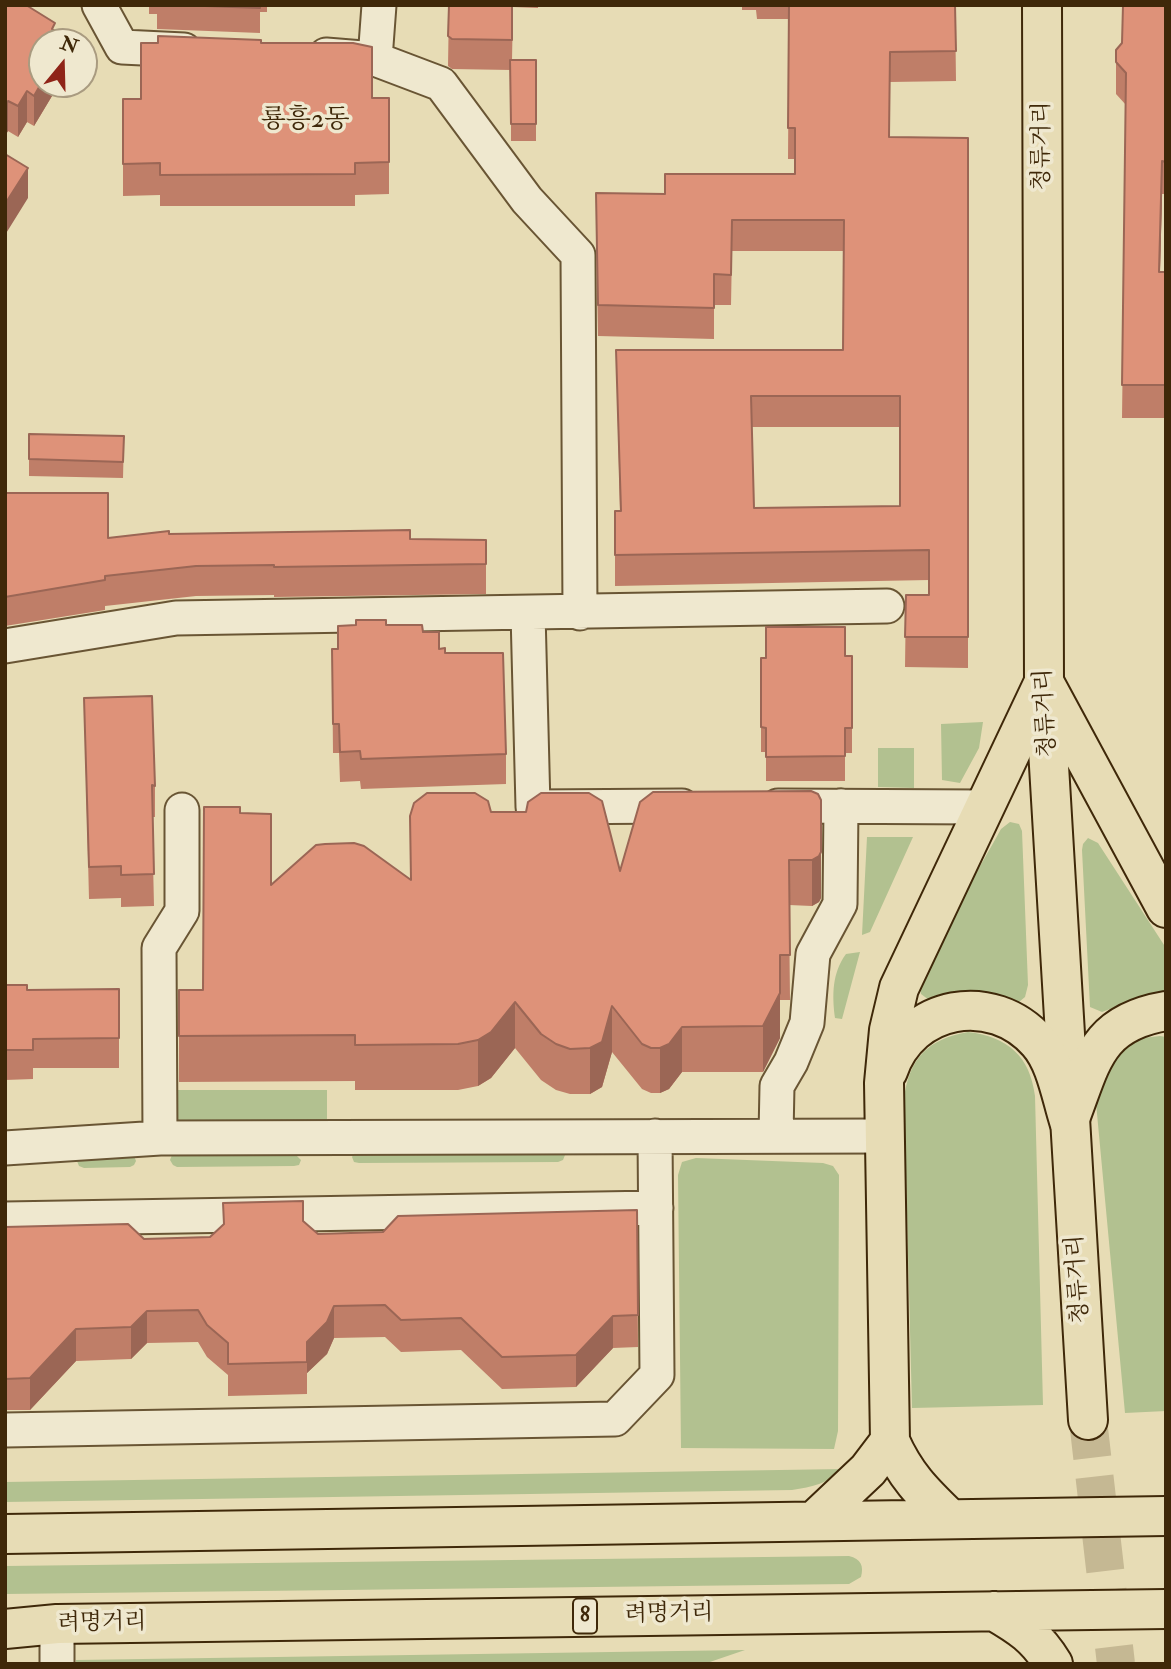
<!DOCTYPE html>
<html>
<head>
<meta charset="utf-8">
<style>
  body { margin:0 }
  #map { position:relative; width:1171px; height:1669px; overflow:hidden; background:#e7dcb5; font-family:"IM FELL Double Pica",serif }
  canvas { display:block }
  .frame { position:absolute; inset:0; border:7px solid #3f2809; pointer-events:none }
  .north { position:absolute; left:28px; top:28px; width:70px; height:70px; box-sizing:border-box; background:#efe8cf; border:2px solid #a99b80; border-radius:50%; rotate:19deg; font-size:19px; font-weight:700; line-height:28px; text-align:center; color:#3f2809 }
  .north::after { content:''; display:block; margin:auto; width:24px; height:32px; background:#8f2418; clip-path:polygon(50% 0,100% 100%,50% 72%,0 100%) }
</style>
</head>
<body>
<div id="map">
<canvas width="1171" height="1669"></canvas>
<div class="frame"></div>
<div class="north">N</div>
</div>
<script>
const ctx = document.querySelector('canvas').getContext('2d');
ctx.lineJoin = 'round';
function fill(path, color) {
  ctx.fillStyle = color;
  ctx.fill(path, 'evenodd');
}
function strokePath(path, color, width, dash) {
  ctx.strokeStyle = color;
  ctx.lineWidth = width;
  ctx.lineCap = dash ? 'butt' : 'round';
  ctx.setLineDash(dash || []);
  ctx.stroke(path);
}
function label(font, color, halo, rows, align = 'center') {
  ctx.font = font + ' "IM FELL Double Pica","Noto Serif KR",serif';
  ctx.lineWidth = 7;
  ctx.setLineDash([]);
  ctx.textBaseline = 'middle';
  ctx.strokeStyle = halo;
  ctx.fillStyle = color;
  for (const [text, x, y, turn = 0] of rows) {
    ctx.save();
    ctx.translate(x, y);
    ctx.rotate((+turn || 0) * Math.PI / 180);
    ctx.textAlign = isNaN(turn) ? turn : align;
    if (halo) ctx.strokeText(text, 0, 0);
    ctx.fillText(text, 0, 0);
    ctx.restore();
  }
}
const green = new Path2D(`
  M983,722L979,748L960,783L942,780L941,724Z
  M878,748H914V788L878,787Z
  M1010,822L1019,824L1022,831L1028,985L1025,997L1019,1002L985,993L929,1000L921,994C918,970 986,857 1001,829Z
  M867,837H913L870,932L862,935Z
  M1088,838L1098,843L1166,948V998L1131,1001L1102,1012L1090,1007L1082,850L1083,844Z
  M860,952L842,1019L835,1018C832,995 832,973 846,954Z
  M968,1032C1008,1037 1030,1056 1035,1096L1043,1405L912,1408L904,1099C909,1058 928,1039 968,1032Z
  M1160,1036L1166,1037V1411L1125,1413L1096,1103L1104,1070L1127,1046L1143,1038Z
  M172,1090H327V1125L191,1128L172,1120Z
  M563,1151L565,1155L563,1160L558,1162L359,1163L354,1162L352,1157L354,1153Z
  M177,1153H294L301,1160L299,1165L294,1166L177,1167L173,1165L170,1160L172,1155Z
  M134,1156L136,1161L134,1165L130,1167L84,1168L79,1166L77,1161L79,1157Z
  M696,1158L823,1163L833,1166L839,1175L838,1431L834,1449L681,1448L678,1175L682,1162Z
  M844,1469C829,1483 812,1487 792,1490L5,1502V1482Z
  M849,1556C861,1559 864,1566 861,1577L849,1584L5,1594V1566Z
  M745,1650L704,1664H76V1660Z`);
const majorTunnel = new Path2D(`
  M1088,1420L1116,1664`);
const minor = new Path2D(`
  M99,5L122,47L184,50
  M326,55L375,59L441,84L527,200L578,255L580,613
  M375,59L379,5
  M528,613L533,807L682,806
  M5,646L176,618L887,606
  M778,806L985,807
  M776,1135L777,1086L791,1062L807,1023L813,954L840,904L841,806
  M160,1138L159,948L182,911V810
  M5,1148L160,1138L885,1136
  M5,1219L656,1208
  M5,1430L615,1419L657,1375L655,1136
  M57,1624V1664`);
const major = new Path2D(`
  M1042,5L1044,682L1088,1420`);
const highway = new Path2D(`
  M1044,682L1166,908
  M888,1071C910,1005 992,990 1038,1042C1056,1062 1061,1096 1069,1121
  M1069,1121C1092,1062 1095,1023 1166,1011
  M949,1518C922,1492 905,1475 890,1441L884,1083L889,1030L899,988L1044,682
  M815,1520L868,1470L890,1441
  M5,1534L1166,1516
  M994,1611C1020,1626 1037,1637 1053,1664
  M5,1629L57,1624L1166,1609`);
const wall = new Path2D(`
  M5,5L55,31L61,42H42L58,86L34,126L27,122L18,137L8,131L5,136Z
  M149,5H267V12H260V33L157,29V14H149Z
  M449,5H538V8L513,7L512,60H536V141H511V70L452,69L448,66Z
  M742,5H955L956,81L890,82V137L968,138V668L905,667L906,595H929V580L615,586V511H620L616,350H843L844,251H732L731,305H714V339L598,336L596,223L665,194L795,174V159H788L789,19H757L756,10H742ZM752,427H900V506L754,508Z
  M1166,5V194H1162L1160,272H1166V418H1122L1126,105L1116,94V62L1122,43Z
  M261,43L372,98H389V194L355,195V206H160V195L123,196V99H141Z
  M29,434L124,436L123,478L29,476Z
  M5,493L108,538L169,534L410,539L486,540V594L274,597V595L196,596L105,606V610L5,626Z
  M386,625L423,632L445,653L506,754V784L361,789L360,781L340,782L339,753H333L332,649H338Z
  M852,656V753H845V781H766V752H761V682L766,658Z
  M84,698L155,786V817H152L154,906L121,907V898L89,899Z
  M811,791L821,898L819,902L812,906L789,905L790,1000H780V1038L763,1072H682L669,1089L660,1093H651L642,1089L612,1052L602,1087L590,1094H570L556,1090L541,1080L515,1048L491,1078L478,1086L458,1090H355V1081L179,1082V990H203L240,813L271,885L410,879V816L491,812L620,871Z
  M5,985L27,990L119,989V1068H33V1079L5,1080Z
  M637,1210L638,1347L613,1348L576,1387L502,1389L461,1350L401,1352L385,1337L334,1338L327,1354L307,1373V1394L228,1396V1375L207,1357L198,1342L147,1343L131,1359L76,1361L30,1410H5V1227L144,1239L210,1237L303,1221L318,1234L383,1232Z`);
const shadedWall = new Path2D(`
  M42,82V84H58V86L34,126V96Z
  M27,91V122L18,137V106Z
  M8,101V131L5,136V105Z
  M1162,161V194L1159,305V272Z
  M28,168V198L5,235V204Z
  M821,800V898L819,902L812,906V860Z
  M780,993V1038L763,1072V1026Z
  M515,1002V1048L491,1078L478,1086V1040Z
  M612,1006V1052L602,1087L590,1094V1048Z
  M682,1027V1072L669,1089L660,1093V1048Z
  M334,1306V1338L327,1354L307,1373V1342Z
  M147,1311V1343L131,1359V1327Z
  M613,1316V1348L576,1387V1355Z
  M76,1329V1361L30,1410V1378Z`);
const building = new Path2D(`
  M5,5H26L55,23L52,29L61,35L57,42H42V82L34,96L27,91L18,106L8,101L5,105Z
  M178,5H260V8Z
  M449,5H512V40L452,39L448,36Z
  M789,5H955L956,51L890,52L889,137L968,138V637H905L906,595H929V550L615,555V511H621L616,350H843L844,220H732L731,275L714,274V308L598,305L596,193L665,194V174H795V128H788ZM751,396H900V506L754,508Z
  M1123,5H1166V162L1162,161L1159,272H1166V385H1122L1126,73L1116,62V50L1122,43Z
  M158,36L261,40V43H353L372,47V98H389V162L355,163V174L160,175V163L123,164V99H141V43H158Z
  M510,60H536V124H511Z
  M5,154L28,168L5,204Z
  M29,434L124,436L123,462L29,459Z
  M5,493H108V538L169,531V534L410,530V539L486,540V564L274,567V565L196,566L105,576V580L5,597Z
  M356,620H386V625H422L423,632H439V649L445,648V653H503L506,754L361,759L360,751L340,752L339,724H333L332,649H338V626L356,625Z
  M766,627H845V656H852V728H845V756L766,757V728L761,727V658H766Z
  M152,696L155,786L152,785L154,874L121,875V866L89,867L84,698Z
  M811,791L818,794L821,800V852L819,856L812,860H789L790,955H780V993L763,1026L682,1027L669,1044L660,1048H651L642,1044L612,1006L602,1042L590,1048L570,1049L556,1044L541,1034L515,1002L491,1032L478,1040L458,1044L355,1045V1035L179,1036V990H203L204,807H240V813L271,814V885L316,845L325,844L354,843L364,846L411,880L410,816L414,803L427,793H475L488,801L491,812H526L528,802L541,793H589L602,801L620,871L640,802L653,792Z
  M5,985H27V990L119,989V1038L33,1039V1050H5Z
  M303,1201V1221L318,1234L383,1232L398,1216L637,1210L638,1315L613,1316L576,1355L502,1357L461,1318L401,1320L385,1305L334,1306L327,1322L307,1342V1362L228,1364V1343L207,1325L198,1310L147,1311L131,1327L76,1329L30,1378L5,1379V1227L128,1224L144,1239L210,1237L224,1224L223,1203Z`);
const shields = [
  [585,1616,24]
];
const shieldNames = [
  ["8",585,1616]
];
const streetNames = [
  ["청류거리",1043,146,-90],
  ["청류거리",1047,713,-93],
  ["청류거리",1079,1279,-94],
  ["려명거리",669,1615,-1],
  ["려명거리",102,1624,-1]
];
const quarterNames = [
  ["룡흥2동",305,121]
];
fill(green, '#b2c190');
strokePath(majorTunnel, '#c5b893', 38, [38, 19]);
strokePath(minor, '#695534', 37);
strokePath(major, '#3f2809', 42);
strokePath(highway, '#3f2809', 42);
strokePath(minor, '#efe8cf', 33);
strokePath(major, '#e7dcb5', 38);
strokePath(highway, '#e7dcb5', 38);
fill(wall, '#bf7e68');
fill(shadedWall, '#9b6655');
fill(building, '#de9279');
strokePath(building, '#9b6655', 2);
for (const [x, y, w] of shields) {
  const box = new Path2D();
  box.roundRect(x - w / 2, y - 17.5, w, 35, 5);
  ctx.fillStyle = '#efe8cf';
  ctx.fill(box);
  strokePath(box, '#3f2809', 2);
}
label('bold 21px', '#3f2809', null, shieldNames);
label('23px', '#3f2809', '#efe8cf', streetNames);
label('26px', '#3f2809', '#efe8cf', quarterNames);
</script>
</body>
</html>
